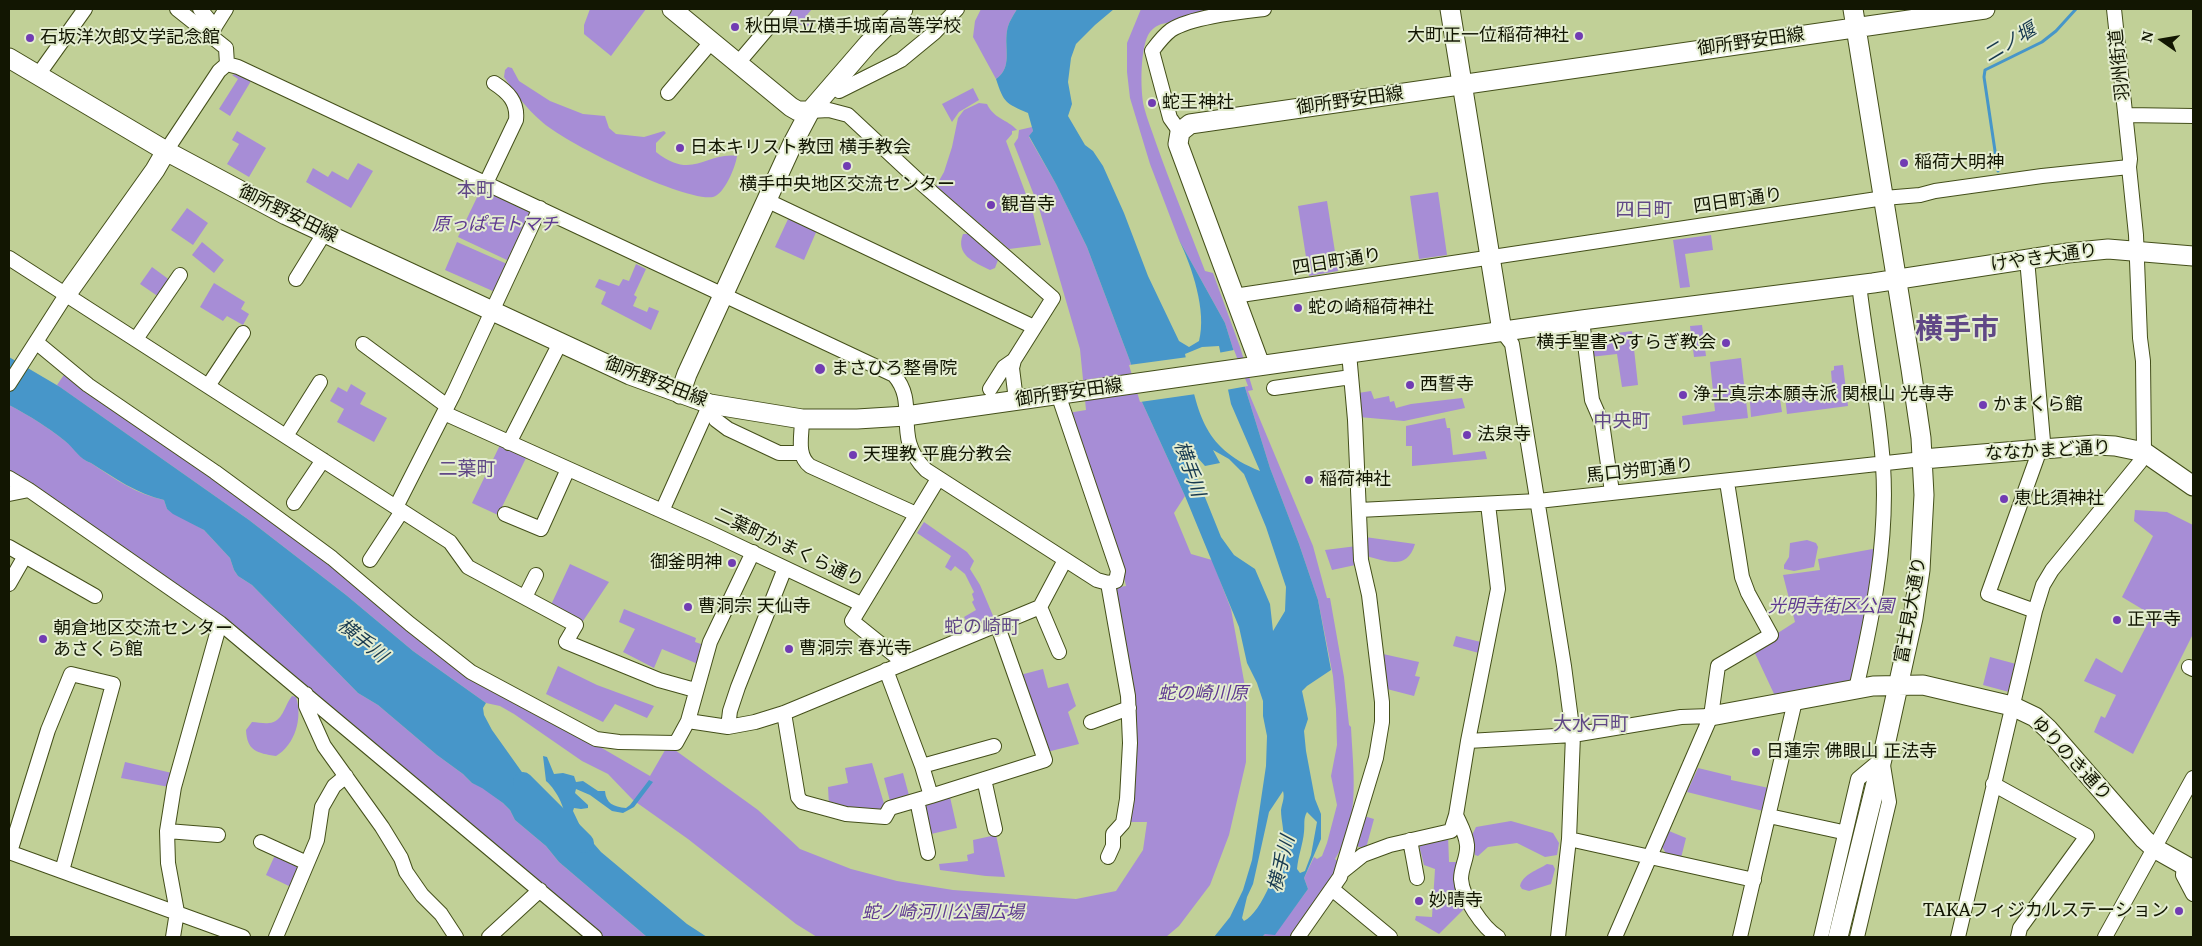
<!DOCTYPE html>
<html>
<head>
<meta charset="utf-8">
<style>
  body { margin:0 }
  #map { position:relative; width:2202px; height:946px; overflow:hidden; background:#c1d097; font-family:"Noto Serif",serif }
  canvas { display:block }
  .frame { position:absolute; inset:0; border:10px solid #121602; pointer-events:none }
  .north { position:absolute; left:2137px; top:15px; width:50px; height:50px; -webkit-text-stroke:4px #e4edd0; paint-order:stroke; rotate:283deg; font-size:14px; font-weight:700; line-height:20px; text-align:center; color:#121602 }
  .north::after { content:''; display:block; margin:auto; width:18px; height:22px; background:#121602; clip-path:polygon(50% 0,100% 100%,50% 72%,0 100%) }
</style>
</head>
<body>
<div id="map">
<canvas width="2202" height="946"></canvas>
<div class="frame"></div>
<div class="north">N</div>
</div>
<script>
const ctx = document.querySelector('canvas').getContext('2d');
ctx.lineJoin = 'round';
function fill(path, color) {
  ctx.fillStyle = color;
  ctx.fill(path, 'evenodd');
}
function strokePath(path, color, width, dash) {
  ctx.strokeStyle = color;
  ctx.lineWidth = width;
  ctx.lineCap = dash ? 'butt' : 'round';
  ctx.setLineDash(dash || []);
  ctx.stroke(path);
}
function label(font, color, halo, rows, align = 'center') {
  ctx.font = font + ' "Noto Serif","Noto Sans JP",serif';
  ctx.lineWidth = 4;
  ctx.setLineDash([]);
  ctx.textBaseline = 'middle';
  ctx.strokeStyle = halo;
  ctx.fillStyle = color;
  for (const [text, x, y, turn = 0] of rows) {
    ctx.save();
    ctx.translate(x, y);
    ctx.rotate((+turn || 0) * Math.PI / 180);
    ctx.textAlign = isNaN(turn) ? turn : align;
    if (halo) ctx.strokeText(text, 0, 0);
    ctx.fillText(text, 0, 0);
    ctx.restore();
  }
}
const green = new Path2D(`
  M590,9H646L611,56L584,34V25Z
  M793,9H812L806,16L812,21L806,29L788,15Z
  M981,9H1017C1013,16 1008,23 1007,31C1004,49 1013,67 996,79L973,37L975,21Z
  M1141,9H1236L1166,23C1160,24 1155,26 1150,32C1140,45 1140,90 1144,107C1147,119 1152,131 1156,143C1171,186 1189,228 1205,271L1213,273L1240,347L1253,390L1248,391L1313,546L1327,598H1330L1344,677L1349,725L1351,727C1353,771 1361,820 1335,859L1340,863L1314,909L1291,937H1262L1265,934H1275L1308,889L1304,878L1314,857L1317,859L1322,856L1327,843L1337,805L1331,776L1337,745L1336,709L1333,676L1318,600L1299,544L1270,468L1225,323L1179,240L1150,164L1130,98L1127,72V43Z
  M508,67L512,68L519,81L550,101L583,114L605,116L609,128L616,134L644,137L664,131L666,133L656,143V152C693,181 705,152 737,156C736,166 724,195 713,197C684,202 563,142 541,121C527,109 514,92 504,77L505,70Z
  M238,73L251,81L230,116L219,109L238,79L232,75Z
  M973,88L979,100L959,112L952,122L942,104Z
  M979,103L987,104C994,119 1007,119 1017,130L1012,131V134L1006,141L1033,213L1041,245L1009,249L936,186L944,172L952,147L958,118L964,110Z
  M1032,127L1033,131L1029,137L1056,184L1087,247L1130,361L1142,402L1185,496L1174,513L1191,554L1212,560L1231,609L1246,692V762L1229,835L1210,885L1179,926L1166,937H817L796,924L688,839L633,800L608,774L582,761L514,714L500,706L486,703L413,651L346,595L249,520L57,385L68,369L215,472L471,672L650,776L668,745L758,810L800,849L851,869L897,881L953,890L1076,899L1116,891L1143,850L1147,822H1128L1130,808L1114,593L1119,587L1126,586L1121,564L1068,413L1086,410L1080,349L1039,208L1014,144L1018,138L1019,130Z
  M237,131L266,148L249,177L227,164L239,144L232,140Z
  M358,163L373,171L351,208L306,182L313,168L328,177L332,171L348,180Z
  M481,189L531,213L509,261L458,237Z
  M1438,192L1447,255L1419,259L1410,196Z
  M1327,201L1338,271L1309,276L1298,206Z
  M187,208L208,223L193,245L171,230Z
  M789,217L817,230L804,260L775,247Z
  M963,234H971L998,260L995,268L990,270C974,262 955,255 963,234Z
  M1711,235L1713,250L1685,254L1690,287L1680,288L1673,240Z
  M202,242L224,260L214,273L192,255Z
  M457,242L507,264L495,292L445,270Z
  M636,264L646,269L634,295L637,297L633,306L647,312L649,307L659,311L651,330L601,304L606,292L595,287L599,279L619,286L623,279L629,281Z
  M152,267L171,281L159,297L140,284Z
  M214,283L245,302L241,309L249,314L243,325L227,316L223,321L200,307Z
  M1702,325L1706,356L1694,357L1690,326Z
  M1632,331L1638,385L1622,387L1617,354L1590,357L1587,337Z
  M1741,358L1748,418L1683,425L1682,416L1715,411L1710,362Z
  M1843,365L1848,406L1787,414L1785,396L1811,393V400L1829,399L1828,384L1832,383L1831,371L1834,370V366Z
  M351,384L366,393L360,404L387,418L374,442L337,422L344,409L330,401L338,387L347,392Z
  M1778,386L1782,412L1751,417L1749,389Z
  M1371,391L1374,399L1389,396L1390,402L1394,401L1396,408L1411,404L1462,398L1465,408L1404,421L1359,417L1358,393Z
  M9,405C30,416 46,426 65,441C75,448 79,459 91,463C115,479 136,494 164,500L167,509L204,530L230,558L234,570L238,576L252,585L358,693L378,705L437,755L463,774L472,783L482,787L503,803L510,810L515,820L546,846L559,862L647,937H595L306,694L9,478Z
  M1445,418L1447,428H1450L1453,455L1485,451L1487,459L1412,466V446H1406V426Z
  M500,445L526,458L498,515L472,503Z
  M2135,510L2167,512L2193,525V634L2133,754L2094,732L2101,716L2105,718L2116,695L2084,681L2096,658L2122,673L2152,615L2122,597L2153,536L2134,521Z
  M924,522L967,552L974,561L970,569L980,585L994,618L971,629L964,617L976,610L972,602L974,600L972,594L974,592L965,574L955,566L951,571L945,567L951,556L917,533Z
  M1365,537L1415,544C1407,571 1387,561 1366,556Z
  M1807,540L1816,543L1818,547L1814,567L1794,571L1784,569V565L1789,557L1790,543Z
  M1357,546L1360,564L1332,570L1325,550Z
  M1878,548L1855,682L1775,696L1753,649L1795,622L1783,575L1820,570L1818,559Z
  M570,564L609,582L581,624L550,607Z
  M624,609L696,638L695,642L704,645L698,664L662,649L654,668L623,652L635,629L619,622Z
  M1456,636L1481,642L1479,653L1453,646Z
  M1383,654L1419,662L1415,676L1420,677L1414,696L1387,689Z
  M1990,657L2016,664L2009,692L1983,685Z
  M558,666L597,685L654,706L647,718L615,704L603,722L546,694Z
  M1043,669L1048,688L1068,683L1076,706L1068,712L1079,744L1047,752L1020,675Z
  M292,696L296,697C303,718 295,745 276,756C257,753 247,751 246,730L252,722C258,722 264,724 269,723C283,722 284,706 292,696Z
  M125,762L172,773L169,787L121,778Z
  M872,763L885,807L882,813L829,805L828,787L848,783L845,768Z
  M1698,768L1731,776V780L1769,788L1763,811L1687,792Z
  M903,773L910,799L891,805L884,778Z
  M950,797L957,828L931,834L924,803Z
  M1364,816L1374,819L1366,848L1354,846Z
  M1511,821L1553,833L1559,843L1557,855L1545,857L1517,843L1488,847L1478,856L1475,855L1471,837L1476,827Z
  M1669,831L1686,838L1681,858L1667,855L1662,847Z
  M996,835L1005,877L986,876L940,870L939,864L968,861L967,855L974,853L973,840Z
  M1448,835L1449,862H1461L1466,907L1439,934L1415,920L1416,916L1432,917L1435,869L1424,865L1418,841Z
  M275,855L300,866L291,887L266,875Z
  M1547,864L1553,865L1555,869L1551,884L1529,891L1522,889L1520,886C1523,874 1538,870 1547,864Z`);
const water = new Path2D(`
  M1017,9H1114L1095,25L1076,44L1071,58L1068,82L1072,104L1068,116L1085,145L1093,151L1103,166L1124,213L1148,276L1179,341L1189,347L1199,341C1207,311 1192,267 1179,240L1225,323L1270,468L1299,544L1318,600L1331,670L1307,686L1302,691L1308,719L1304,731L1306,751L1315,799L1321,814V839L1304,878L1308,889L1275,935L1265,934L1262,937H1214L1230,917L1243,890L1252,860L1266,766L1267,736L1263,716V701L1257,683L1247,663L1239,627L1185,496L1142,402L1130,361L1087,247L1056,184L1029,136L1033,131L1028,113C1005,103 1004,103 996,79C1013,67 1004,49 1007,31C1008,23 1013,16 1017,9ZM1219,346L1231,404L1260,471C1200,447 1198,410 1185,354L1202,347ZM1213,450L1229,459L1244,474L1266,527L1286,587L1285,611L1273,631L1270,604L1255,569L1234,555L1221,537L1188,455L1197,457L1205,466L1220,463ZM1283,791C1285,798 1282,803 1281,810C1281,821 1285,832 1283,842C1281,861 1262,913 1244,921L1242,918L1247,897L1253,884L1269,812ZM1307,812L1317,822L1311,855L1305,871L1300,873L1297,869C1298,856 1303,844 1304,832C1305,824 1303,819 1307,812Z
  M9,357L60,387L249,520L346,595L413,651L486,703L483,708L484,715L492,730L561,827H565C568,812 557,790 546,781L543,756L547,757L554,774L563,773L574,776L576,782L583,781L598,791H605C606,803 613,807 626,808L630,805L649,780L653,782L634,807L623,813L612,811L590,795L576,789L575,793L588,805V808L581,809L574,808L573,811L582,830L601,852L687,924L707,937H647L559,862L546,846L515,820L510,810L503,803L482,788L472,783L463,774L437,755L378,705L358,693L252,585L238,576L234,570L230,558L204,530L173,514L167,509L164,500C137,494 115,478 91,463C79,459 75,449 65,441C46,426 30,416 9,405Z`);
const pier = new Path2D(`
  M1234,350L1248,386L1226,390L1218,353Z
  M1188,357L1196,394L1140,402L1129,365Z`);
const stream = new Path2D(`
  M1998,171L1984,77L1985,70L2042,42L2056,31L2076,9`);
const river = new Path2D(`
  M523,782L584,843`);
const street = new Path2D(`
  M177,9L226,48L227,64
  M200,9L215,27
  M209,36L226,9
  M738,63L784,9
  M227,64L238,67L894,375C920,405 891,436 926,470L1097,580L1108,583L1116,581L1118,571L1058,394
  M38,75L85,9
  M839,91L901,60L935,32L957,9
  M668,93L712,41
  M810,111L829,110L848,115L921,183L1053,298L1014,360L1012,368L1016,400
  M2126,115L2193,116
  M1180,132L1170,118L1152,51C1158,43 1163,36 1171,30C1191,17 1239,12 1264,9
  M166,151L219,71L227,64
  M486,183L516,120C518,102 508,92 494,83
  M766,200L1034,327
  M9,258L450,542L468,567L576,625L566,642L659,680L695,690
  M2027,259L2043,441L1988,594L2035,611
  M296,279L325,232
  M1234,296L1884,198L1920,195L1935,191L2042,176L2129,167
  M1582,320L1592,400L1602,423L1612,492
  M1502,331L1512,344L1564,666L1573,735L1569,839L1558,937
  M136,339L180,275
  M36,342L88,385L215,472L332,558L410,624L471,672L596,739L619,742L676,743L688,721L710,642L753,552
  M363,344L447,406
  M9,384L66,295
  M208,386L243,333
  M1274,388L1351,377
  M990,389L1004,367L1014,360
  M444,413L711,533L861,604
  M802,419C802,436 796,455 810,466L916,514
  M716,420L728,429L779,453H801
  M286,436L320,382
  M509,443L560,343
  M9,478L29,490L220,623L595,937
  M9,494L29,490
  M294,503L323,460
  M396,507L454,393L540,208
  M1359,510L1538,501L1923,459
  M662,511L710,404
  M505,514L541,529L568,469
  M9,547L95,596
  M370,560L402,511
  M9,584L25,556
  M525,597L536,575
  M1040,607L1059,652
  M903,662L852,621L938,479
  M2189,667L2193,669
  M886,670L922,766L931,796L1045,760L997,624
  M1856,689C1873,615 1888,541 1883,465C1879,404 1866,345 1859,284
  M306,694V706L324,746L382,827L401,858L406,872L422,895L441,914L456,937
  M784,713L798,797L802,802L846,814L885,817L890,808L931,796
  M688,721L728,727L755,722L784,713L1040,607L1065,560
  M1091,722L1129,708
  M728,727L730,711L738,687L785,568
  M1468,741L1573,735L1681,717L1711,716
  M922,766L994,746
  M984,779L995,829
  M1993,784L2087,836L2020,928L2018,937
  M917,800L928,853
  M1456,815C1460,824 1466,834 1467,845C1468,857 1461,867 1461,879C1462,897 1483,928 1498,937
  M1769,816L1838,831
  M167,831L218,835
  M1569,839L1754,880
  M1410,840L1417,878
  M261,842L307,863
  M9,852L243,937
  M10,852L48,730L71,674L113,684L62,871
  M1108,857L1113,846V834L1123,823L1127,799L1130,743L1128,696L1108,583
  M2184,865L2183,875L2193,894
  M1343,871L1363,855L1390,845L1451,831L1456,815L1468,741L1498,589L1488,504
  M1332,889L1390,937
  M173,937L177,912L168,863L167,831L174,787L220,623
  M276,937L317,840L322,807L334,786L346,776
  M489,937L540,890
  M1298,937L1340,877L1376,758L1382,722V702L1369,595L1361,560L1355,420L1349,353
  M1615,937L1711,716L1718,666L1771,635L1748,593L1742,577L1727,482
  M1740,937L1795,701
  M1821,937L1858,779L1882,759L1889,802L1857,937
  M1958,937L2035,611L2043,585L2052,570L2140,462L2144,452L2143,361L2140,338L2136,235L2129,167L2130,159L2114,9
  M2105,937L2193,778`);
const secondary = new Path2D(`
  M672,9L791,107L798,111H810
  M1450,9L1502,331
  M9,58L166,151L286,215L630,375L710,404L802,419H857L906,416L1582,320L1873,283L2068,253L2108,249L2193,256
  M66,295L155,170L166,151
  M1260,365L1178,144L1180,132L1190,124L1985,9
  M680,394L687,374L792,145L810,111L868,44L903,9
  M1923,459L2042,449L2096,445L2115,446L2144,452L2193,486
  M1711,716L1873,686L1923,685L2012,706L2035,717L2048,729L2144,839L2154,848L2193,870
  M1838,937L1882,759L1913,618L1920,570L1924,495L1921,438L1911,369L1853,9`);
const markers = [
  [735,27,5,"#713cb3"],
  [1579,36,5,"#713cb3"],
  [30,38,5,"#713cb3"],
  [1152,103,5,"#713cb3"],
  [680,148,5,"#713cb3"],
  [1904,163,5,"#713cb3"],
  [847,166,5,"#713cb3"],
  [991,205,5,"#713cb3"],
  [1298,308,5,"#713cb3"],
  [1726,343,5,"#713cb3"],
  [820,369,6,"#713cb3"],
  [1410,385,5,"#713cb3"],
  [1683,395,5,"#713cb3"],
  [1983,405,5,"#713cb3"],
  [1467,435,5,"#713cb3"],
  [853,455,5,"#713cb3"],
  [1309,480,5,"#713cb3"],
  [2004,499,5,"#713cb3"],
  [732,563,5,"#713cb3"],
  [688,607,5,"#713cb3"],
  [2117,620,5,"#713cb3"],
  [43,639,5,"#713cb3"],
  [789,649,5,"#713cb3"],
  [1756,752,5,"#713cb3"],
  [1419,901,5,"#713cb3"],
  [2179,911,5,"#713cb3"]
];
const poiNames = [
  ["秋田県立横手城南高等学校",745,27],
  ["大町正一位稲荷神社",1569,36,"right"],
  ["石坂洋次郎文学記念館",40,38],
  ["蛇王神社",1162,103],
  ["日本キリスト教団 横手教会",690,148],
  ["稲荷大明神",1914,163],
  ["横手中央地区交流センター",847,185,"center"],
  ["観音寺",1001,205],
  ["蛇の崎稲荷神社",1308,308],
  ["横手聖書やすらぎ教会",1716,343,"right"],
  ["まさひろ整骨院",831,369],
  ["西誓寺",1420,385],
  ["浄土真宗本願寺派 関根山 光専寺",1693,395],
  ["かまくら館",1993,405],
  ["法泉寺",1477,435],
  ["天理教 平鹿分教会",863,455],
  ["稲荷神社",1319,480],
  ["恵比須神社",2014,499],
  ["御釜明神",722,563,"right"],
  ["曹洞宗 天仙寺",698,607],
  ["正平寺",2127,620],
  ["朝倉地区交流センター",53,629],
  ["あさくら館",53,650],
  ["曹洞宗 春光寺",799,649],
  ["日蓮宗 佛眼山 正法寺",1766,752],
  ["妙晴寺",1429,901],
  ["TAKAフィジカルステーション",2169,911,"right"]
];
const streetNames = [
  ["御所野安田線",1751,42,-8],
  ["羽州街道",2120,65,-96],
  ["御所野安田線",1350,101,-8],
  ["四日町通り",1738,201,-8],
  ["御所野安田線",288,214,26],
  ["けやき大通り",2044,258,-8],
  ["四日町通り",1337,262,-9],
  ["御所野安田線",656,382,21],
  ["御所野安田線",1069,393,-8],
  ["ななかまど通り",2048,451,-3],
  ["馬口労町通り",1640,471,-6],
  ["二葉町かまくら通り",789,548,25],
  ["富士見大通り",1911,610,-80],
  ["ゆりのき通り",2071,759,47]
];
const parkNames = [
  ["原っぱモトマチ",495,225],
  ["光明寺街区公園",1831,607],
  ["蛇の崎川原",1203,694],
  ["蛇ノ崎河川公園広場",943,913]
];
const waterNames = [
  ["二ノ堰",2010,43,-31],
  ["横手川",1189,469,71],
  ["横手川",362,641,39],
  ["横手川",1282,864,-76]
];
const neighbourhoodNames = [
  ["本町",476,191],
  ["四日町",1644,211],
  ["中央町",1622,422],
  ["二葉町",467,470],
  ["蛇の崎町",982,628],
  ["大水戸町",1591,725]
];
const townNames = [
  ["横手市",1957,330]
];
fill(green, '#a78dd6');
fill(water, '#4796c9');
fill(pier, '#c1d097');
strokePath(stream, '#4796c9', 3);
strokePath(river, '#4796c9', 20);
strokePath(street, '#444f1a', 16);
strokePath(secondary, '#444f1a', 21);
strokePath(street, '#fff', 14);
strokePath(secondary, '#fff', 19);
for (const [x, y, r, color] of markers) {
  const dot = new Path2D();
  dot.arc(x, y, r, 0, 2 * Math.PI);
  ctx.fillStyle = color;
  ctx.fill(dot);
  strokePath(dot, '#e4edd0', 2);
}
label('18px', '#121602', '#e4edd0', poiNames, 'left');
label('18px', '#121602', '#e4edd0', streetNames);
label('italic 18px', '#5f3a91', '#e4edd0', parkNames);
label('italic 19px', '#17394f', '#e4edd0', waterNames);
label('19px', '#604886', '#e4edd0', neighbourhoodNames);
label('bold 28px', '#604886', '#e4edd0', townNames);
</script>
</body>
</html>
